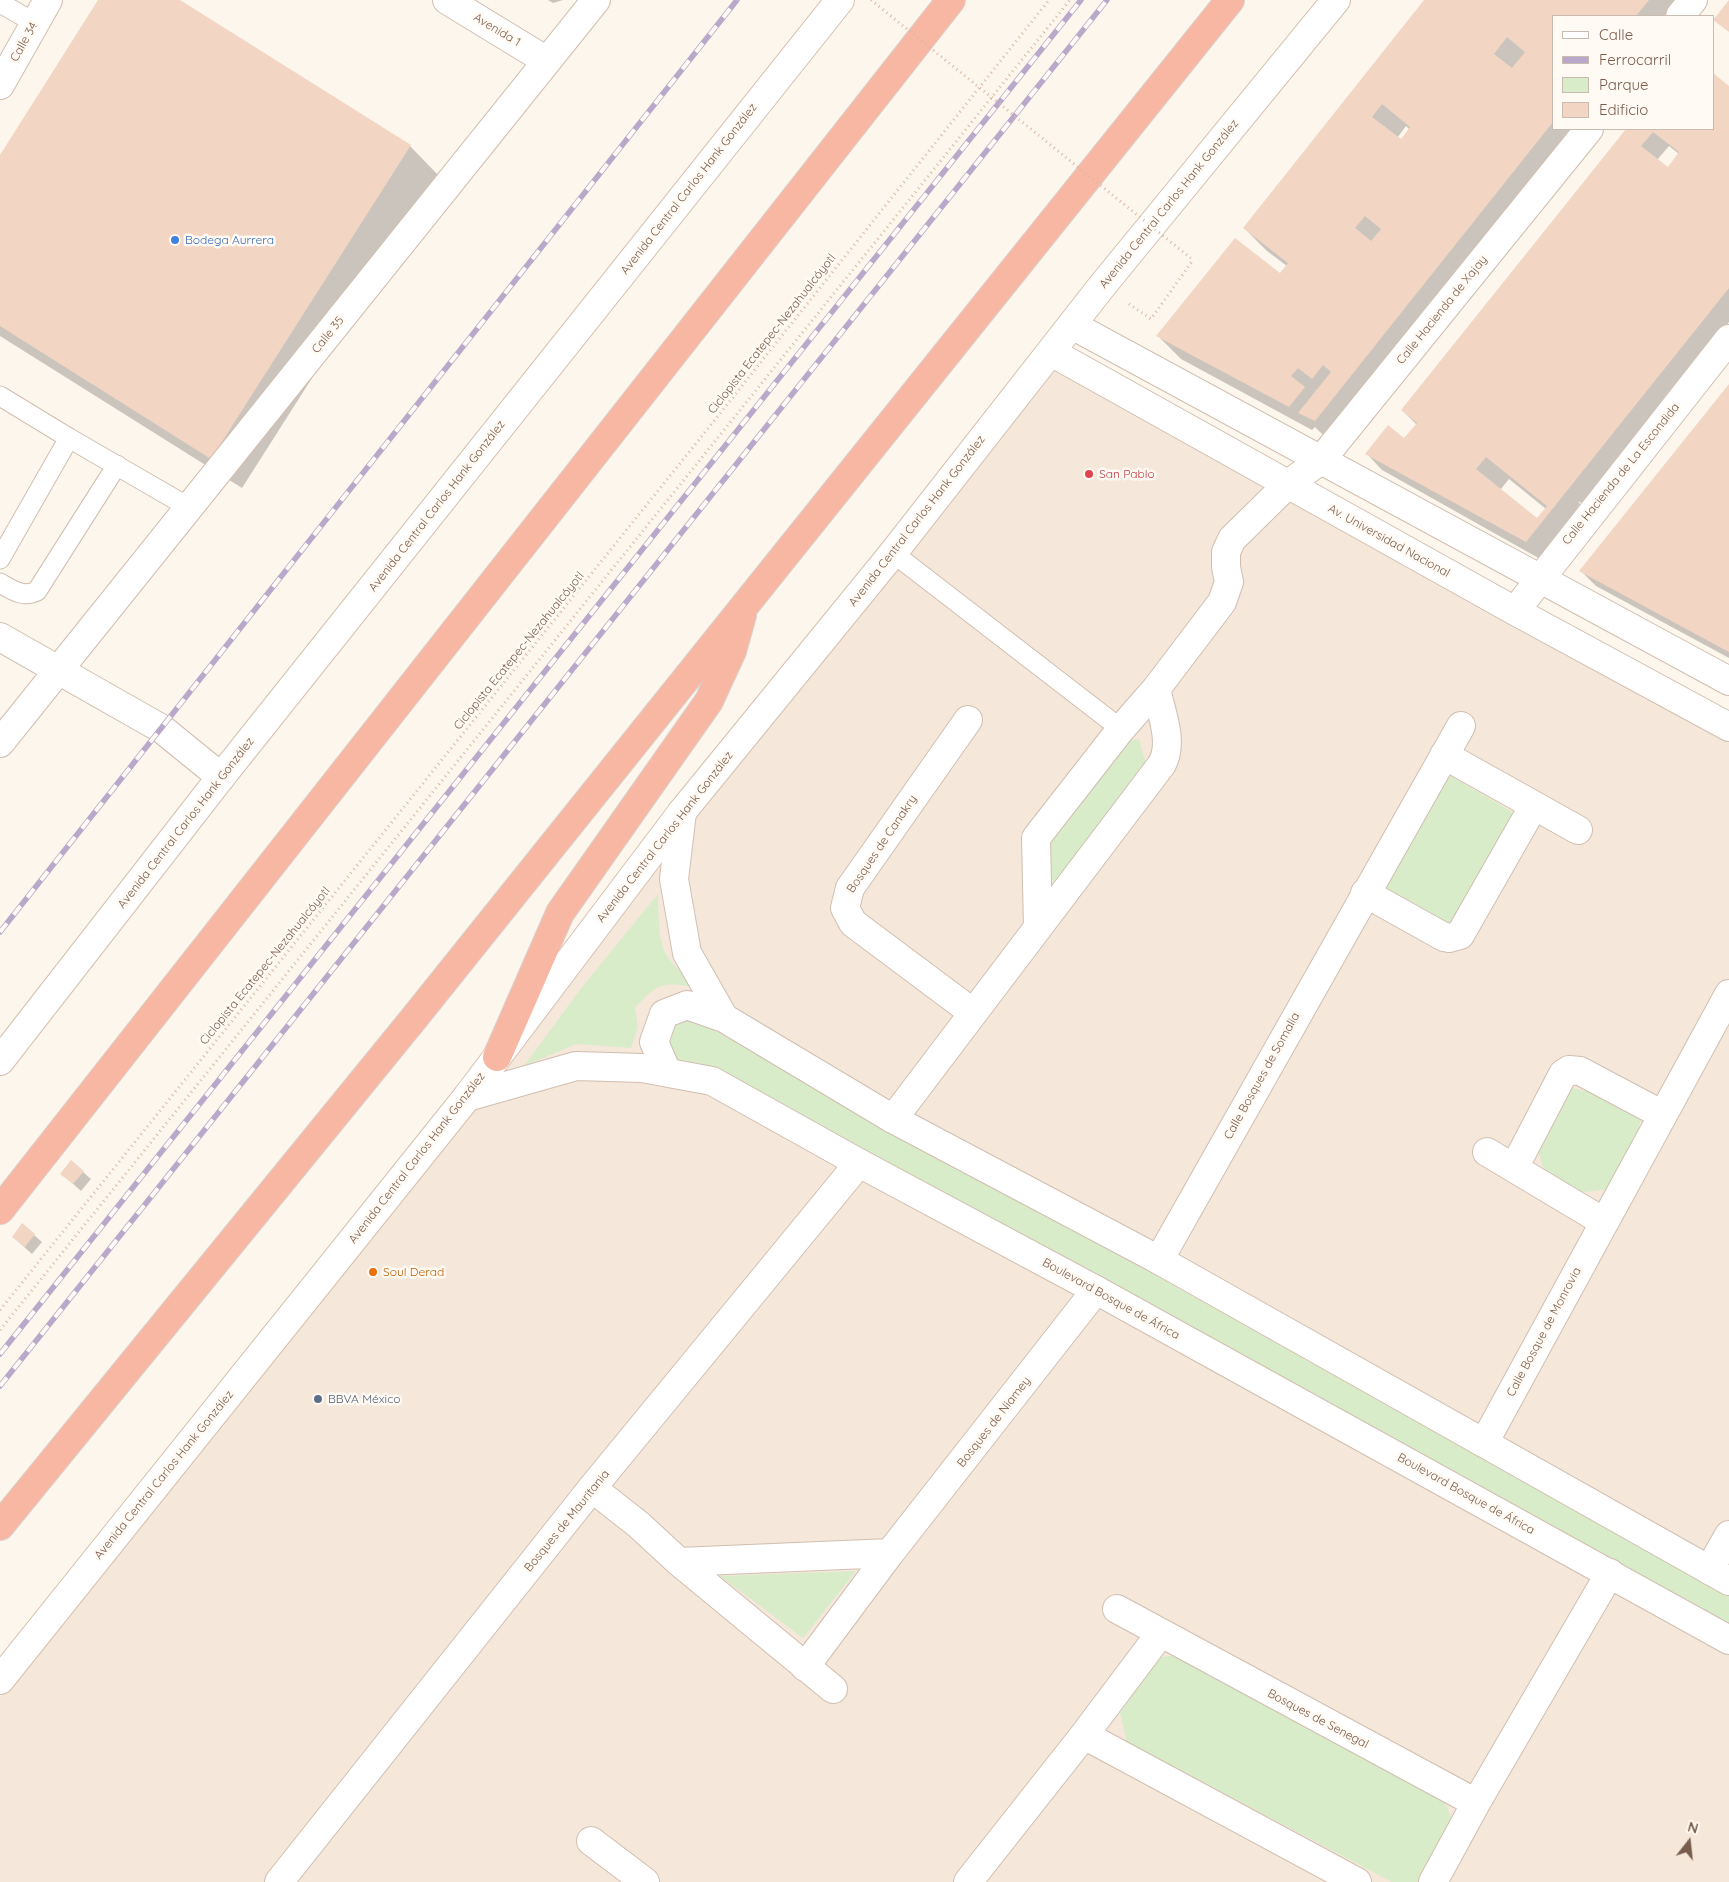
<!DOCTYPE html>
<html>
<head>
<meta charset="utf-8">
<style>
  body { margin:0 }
  #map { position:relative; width:1729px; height:1882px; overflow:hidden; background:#fdf6ec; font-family:Quicksand,sans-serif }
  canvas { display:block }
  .legend { position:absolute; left:1552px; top:15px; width:162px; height:115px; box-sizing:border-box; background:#fffaf3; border:1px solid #cabbb1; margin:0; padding:6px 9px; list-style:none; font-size:15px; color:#7a5c4d }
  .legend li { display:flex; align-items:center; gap:10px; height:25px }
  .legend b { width:25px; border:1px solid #cabbb1 }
  .north { position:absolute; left:1664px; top:1817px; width:50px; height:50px; -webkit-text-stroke:4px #fffaf3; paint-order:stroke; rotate:16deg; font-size:14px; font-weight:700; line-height:20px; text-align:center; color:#7a5c4d }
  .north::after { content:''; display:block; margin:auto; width:18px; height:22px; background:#7a5c4d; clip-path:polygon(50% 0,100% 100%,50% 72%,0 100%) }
</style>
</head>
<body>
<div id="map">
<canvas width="1729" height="1882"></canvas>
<ul class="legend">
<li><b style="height:6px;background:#fff"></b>Calle</li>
<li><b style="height:6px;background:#b9a8c9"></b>Ferrocarril</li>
<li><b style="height:14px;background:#d8ecc9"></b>Parque</li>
<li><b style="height:14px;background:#f3d5c3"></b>Edificio</li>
</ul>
<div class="north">N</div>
</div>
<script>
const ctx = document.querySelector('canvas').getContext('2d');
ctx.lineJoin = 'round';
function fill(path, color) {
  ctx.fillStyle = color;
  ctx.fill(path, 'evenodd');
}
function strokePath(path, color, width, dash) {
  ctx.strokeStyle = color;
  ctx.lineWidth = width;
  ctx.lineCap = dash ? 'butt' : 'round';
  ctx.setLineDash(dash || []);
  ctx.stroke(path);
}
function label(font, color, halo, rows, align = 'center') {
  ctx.font = font + ' Quicksand,sans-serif';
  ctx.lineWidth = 5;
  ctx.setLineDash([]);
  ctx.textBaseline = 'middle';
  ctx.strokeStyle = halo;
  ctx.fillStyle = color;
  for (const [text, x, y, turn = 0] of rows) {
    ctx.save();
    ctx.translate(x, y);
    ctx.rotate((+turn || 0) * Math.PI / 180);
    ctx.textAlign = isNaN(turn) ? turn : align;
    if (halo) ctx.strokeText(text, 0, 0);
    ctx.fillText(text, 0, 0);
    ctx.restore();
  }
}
const residential = new Path2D(`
  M1051,352L1729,737V1882H0V1658Z`);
const green = new Path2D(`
  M1139,739L1146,764L1061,880L1050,881L1040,857L1127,741Z
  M1444,772L1514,813L1451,924L1386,889L1400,850Z
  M658,894C660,947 656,952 699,988C664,982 659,981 635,1008L638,1027L631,1048L576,1044L524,1066L582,987Z
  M681,1018L693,1019C1040,1208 1383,1405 1729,1596V1625L724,1072L671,1058C668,1038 664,1031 681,1018Z
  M1568,1087L1598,1094L1641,1119L1631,1154L1609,1189L1578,1193L1546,1178L1538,1151Z
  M856,1571L803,1638L720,1576Z
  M1173,1655L1444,1801L1453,1821L1423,1882H1392L1127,1742L1120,1713L1154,1659Z`);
const shadow = new Path2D(`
  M100,0H177L410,146L440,177L242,488L0,336V158Z
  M548,0H563L553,3Z
  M1425,0H1677L1664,16H1553V129H1574L1338,444L1323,435L1315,427L1312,430L1181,359L1158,336L1280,275L1287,266L1267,251L1244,228ZM1406,126L1410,130L1401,141L1397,138Z
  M1713,74L1729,87V322L1583,503L1578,502L1590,513L1549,564L1382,470L1367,454L1405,440L1417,425L1402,410L1628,129H1713ZM1669,146L1679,154L1668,168L1657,160ZM1509,479L1546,509L1537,520L1500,490Z
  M1729,386V658L1596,586L1581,571Z
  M83,1172L91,1179L81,1191L62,1174Z
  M34,1235L42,1242L32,1254L13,1237Z`);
const building = new Path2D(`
  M98,0H180L411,145L211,459L0,326V155Z
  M1424,0H1649L1636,16H1553V122L1315,421L1298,413L1331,372L1323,365L1312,379L1298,368L1291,376L1305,387L1289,407L1156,336L1235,238L1280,273L1288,263L1243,228ZM1507,37L1525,52L1512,68L1494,54ZM1382,104L1410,127L1401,139L1372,117ZM1365,216L1381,229L1371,241L1355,228Z
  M1729,0V32L1713,20Z
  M1713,73L1729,86V288L1526,542L1365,454L1388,425L1404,438L1417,423L1401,410L1626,129H1713ZM1653,132L1679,152L1668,167L1641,146ZM1486,457L1547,506L1537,518L1476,469Z
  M1729,384V652L1579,571Z
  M71,1160L84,1171L73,1184L60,1174Z
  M22,1223L35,1234L25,1247L12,1237Z`);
const path = new Path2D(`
  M1129,304L1151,319L1193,260
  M0,1310L714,421L1049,0
  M0,1330L1070,0`);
const service = new Path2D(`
  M0,3L35,23
  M0,396L69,438
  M893,553L1121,729
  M0,559L69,438L190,508
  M0,583C12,590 23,598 37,591L117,465`);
const minor = new Path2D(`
  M1680,16L1693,0
  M0,85L48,0
  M1515,611L1729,339
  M968,720L850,888L845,908L853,923L972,1012
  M1444,755L1578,830
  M1365,893L1444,937L1449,938L1460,935L1533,807
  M1038,928L1036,838L1121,729L1156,689L1222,602L1229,582L1226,567V552L1232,539L1287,485L1321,460L1589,129
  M893,1119L1162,764C1174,742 1161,712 1156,689
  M1487,1152L1604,1222
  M1514,1168L1563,1074L1569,1070L1580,1071L1663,1115
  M1159,1260L1461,726
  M1484,1443L1729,994
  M592,1488L639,1525L679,1562L833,1689
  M679,1562L890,1553
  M1709,1570L1729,1535
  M1117,1609L1476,1803
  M805,1667L890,1553L1096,1290
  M1084,1735L1357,1882
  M591,1841L645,1882
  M279,1882L592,1488L859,1163
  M968,1882L1084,1735L1160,1634
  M1433,1882L1476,1803L1610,1573`);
const tertiary = new Path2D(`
  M447,0L547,61
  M1072,325L1729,681
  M1051,352L1515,611L1729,727
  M0,637L162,729L221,777
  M0,743L596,0
  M682,812L674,879L687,953L724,1018L893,1119L1159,1260L1729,1581
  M667,1072L654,1042L664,1014L687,1005L724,1018
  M467,1097L576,1066L642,1068L712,1081L859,1163L1096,1290L1729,1640`);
const secondary = new Path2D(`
  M0,1061L221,777L840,0
  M0,1680L467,1097L682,812L893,553L1102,286L1336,0`);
const motorway = new Path2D(`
  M497,1057L560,913L709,701L732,651L742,615
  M0,1210L951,0
  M0,1526L415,1017L1230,0`);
const rail = new Path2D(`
  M0,932L737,0
  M0,1354L1081,0
  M0,1386L1107,0`);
const pathBridge = new Path2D(`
  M871,0L1193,260`);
const markers = [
  [175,240,5,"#3f7fe0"],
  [1089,474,5,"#e0444e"],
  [373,1272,5,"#e8710a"],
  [318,1399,5,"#5c6f8a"]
];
const streetNames = [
  ["Avenida 1",497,30,31],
  ["Calle 34",24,42,-61],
  ["Avenida Central Carlos Hank González",689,189,-52],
  ["Avenida Central Carlos Hank González",1169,204,-51],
  ["Calle Hacienda de Xajay",1442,310,-51],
  ["Ciclopista Ecatepec-Nezahualcóyotl",772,334,-52],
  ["Calle 35",328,335,-51],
  ["Calle Hacienda de La Escondida",1621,474,-51],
  ["Avenida Central Carlos Hank González",437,506,-52],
  ["Avenida Central Carlos Hank González",917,521,-52],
  ["Av. Universidad Nacional",1389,541,29],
  ["Ciclopista Ecatepec-Nezahualcóyotl",519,651,-51],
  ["Avenida Central Carlos Hank González",186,823,-52],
  ["Avenida Central Carlos Hank González",665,837,-52],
  ["Bosques de Canakry",882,844,-56],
  ["Ciclopista Ecatepec-Nezahualcóyotl",265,966,-51],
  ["Calle Bosques de Somalia",1262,1076,-61],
  ["Avenida Central Carlos Hank González",417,1158,-52],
  ["Boulevard Bosque de África",1111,1299,29],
  ["Calle Bosque de Monrovia",1544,1332,-62],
  ["Bosques de Niamey",994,1422,-52],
  ["Avenida Central Carlos Hank González",164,1475,-51],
  ["Boulevard Bosque de África",1466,1494,29],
  ["Bosques de Mauritania",567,1521,-51],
  ["Bosques de Senegal",1318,1719,28]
];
const shopNames = [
  ["Bodega Aurrera",185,240]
];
const healthNames = [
  ["San Pablo",1099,474]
];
const foodNames = [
  ["Soul Derad",383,1272]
];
const serviceNames = [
  ["BBVA México",328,1399]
];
fill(residential, '#f5e8da');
fill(green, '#d8ecc9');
fill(shadow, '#0003');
fill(building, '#f3d5c3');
strokePath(service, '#d1beb0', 21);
strokePath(minor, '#d1beb0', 30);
strokePath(tertiary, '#d1beb0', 30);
strokePath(secondary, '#d6c0b0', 30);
strokePath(motorway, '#dad1cd', 30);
strokePath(path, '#d9b8a5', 3, [1, 4]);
strokePath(service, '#fff', 19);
strokePath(minor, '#fff', 28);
strokePath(tertiary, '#fff', 28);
strokePath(secondary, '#fff', 28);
strokePath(motorway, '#f7b7a3', 28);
strokePath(rail, '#b9a8c9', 5.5);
strokePath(rail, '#fffaf3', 4, [11]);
strokePath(pathBridge, '#d9b8a5', 3, [1, 4]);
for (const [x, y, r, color] of markers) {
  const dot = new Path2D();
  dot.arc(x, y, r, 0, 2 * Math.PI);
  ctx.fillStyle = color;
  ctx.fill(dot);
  strokePath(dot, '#fffaf3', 2);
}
label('12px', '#7a5c4d', '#fffaf3', streetNames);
label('12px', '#366cbe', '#fffaf3', shopNames, 'left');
label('12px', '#be3a42', '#fffaf3', healthNames, 'left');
label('12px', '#c56008', '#fffaf3', foodNames, 'left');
label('12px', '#4e5e75', '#fffaf3', serviceNames, 'left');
</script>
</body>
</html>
